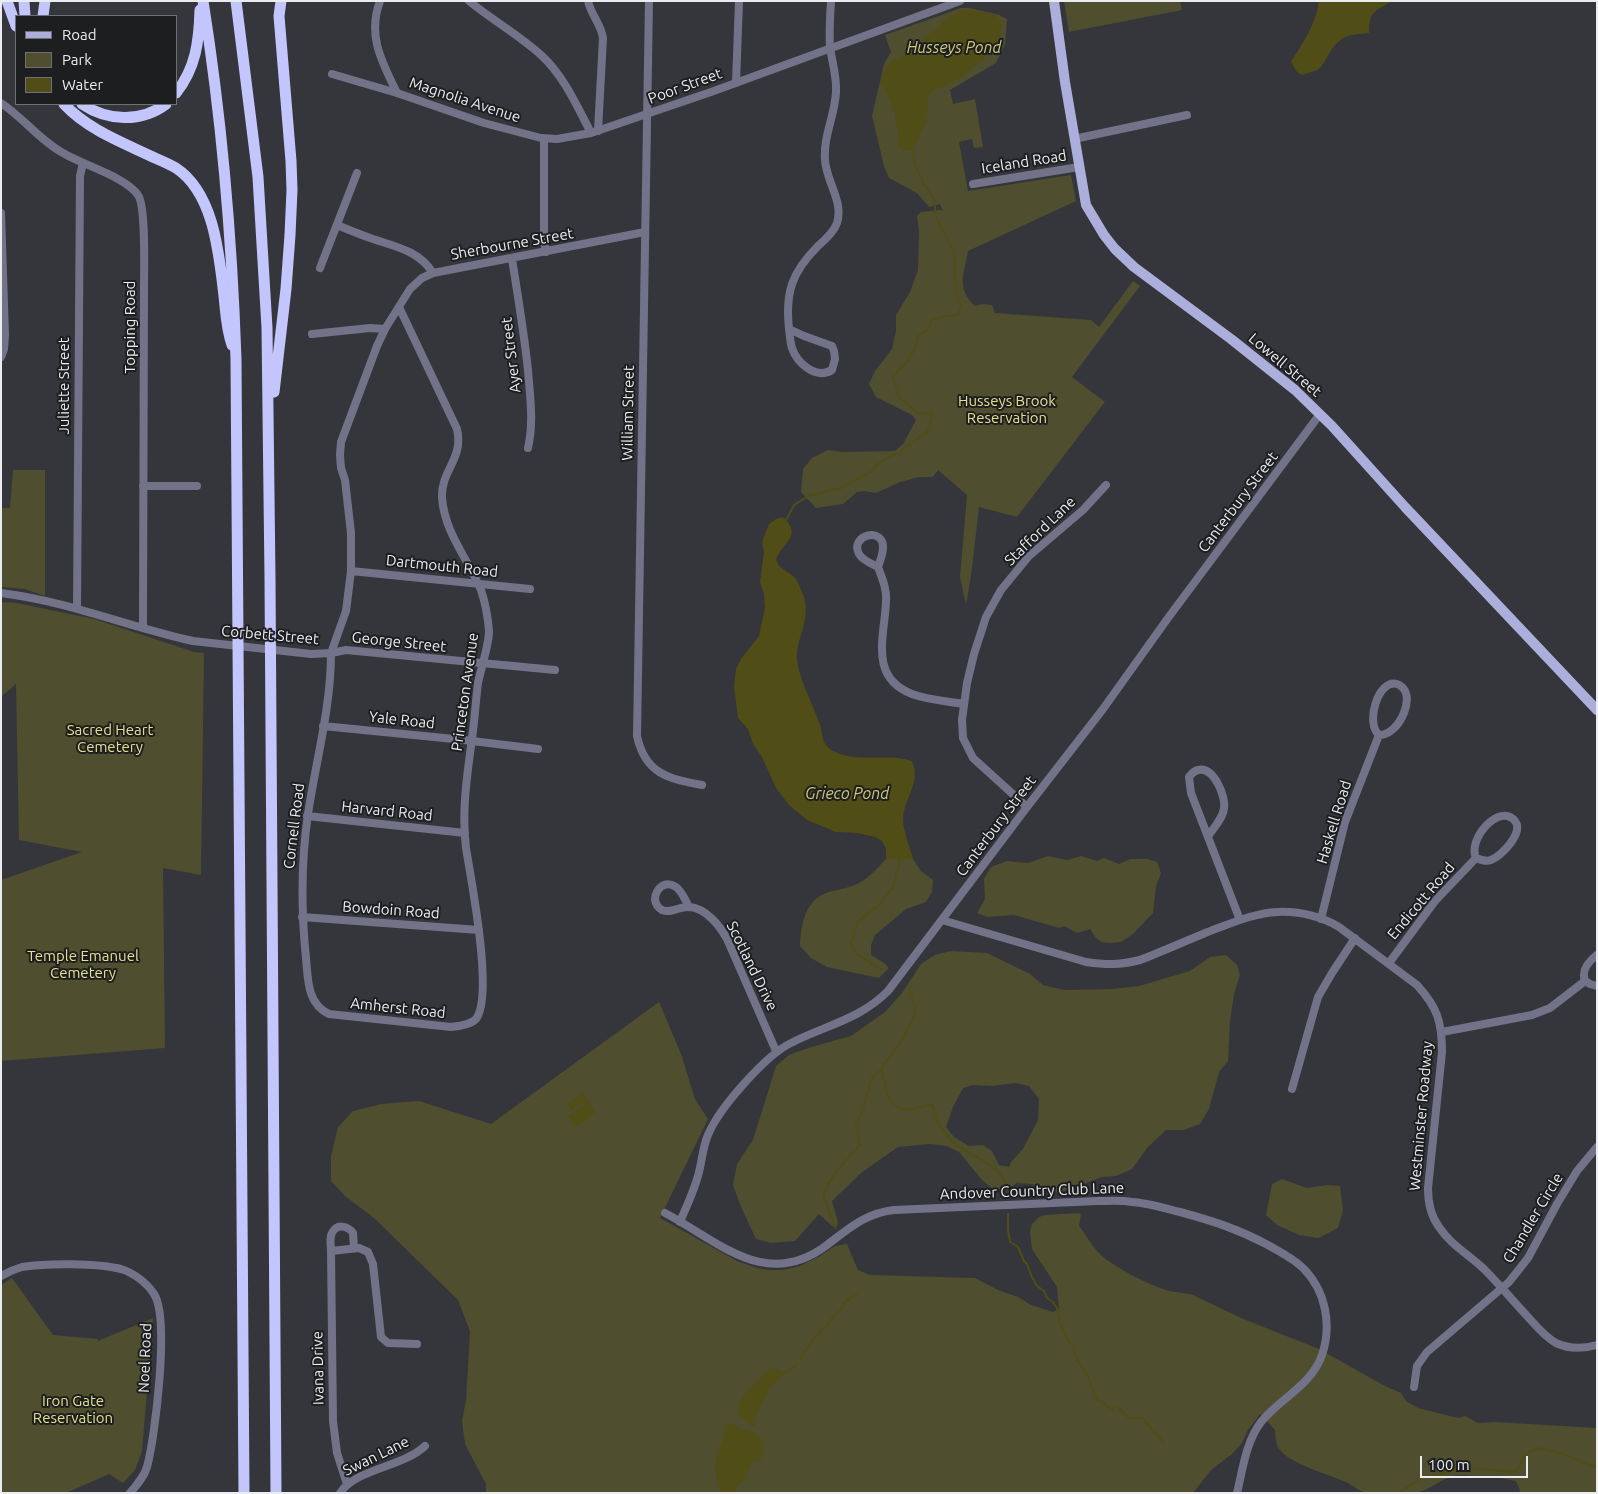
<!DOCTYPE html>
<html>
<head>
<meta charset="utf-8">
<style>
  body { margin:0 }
  #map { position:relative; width:1598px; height:1494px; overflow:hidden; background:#35363b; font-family:Ubuntu,sans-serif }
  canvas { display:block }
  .frame { position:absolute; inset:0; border:2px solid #ebecef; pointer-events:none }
  .legend { position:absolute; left:15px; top:15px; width:162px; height:90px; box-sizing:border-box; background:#1d1e20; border:1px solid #6f7073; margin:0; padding:6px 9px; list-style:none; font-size:15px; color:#ebecef }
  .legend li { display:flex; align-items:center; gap:10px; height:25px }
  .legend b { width:25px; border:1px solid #6f7073 }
  .scale { position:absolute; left:1420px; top:1456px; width:108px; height:22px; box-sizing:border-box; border:2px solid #ebecef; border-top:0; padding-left:6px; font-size:15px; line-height:18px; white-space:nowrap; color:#ebecef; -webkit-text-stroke:4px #1d1e20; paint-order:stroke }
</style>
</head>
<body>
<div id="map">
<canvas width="1598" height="1494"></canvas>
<div class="frame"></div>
<ul class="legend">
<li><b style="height:6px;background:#acafdb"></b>Road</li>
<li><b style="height:14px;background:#4f4e2f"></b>Park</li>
<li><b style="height:14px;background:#514d16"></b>Water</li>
</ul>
<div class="scale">100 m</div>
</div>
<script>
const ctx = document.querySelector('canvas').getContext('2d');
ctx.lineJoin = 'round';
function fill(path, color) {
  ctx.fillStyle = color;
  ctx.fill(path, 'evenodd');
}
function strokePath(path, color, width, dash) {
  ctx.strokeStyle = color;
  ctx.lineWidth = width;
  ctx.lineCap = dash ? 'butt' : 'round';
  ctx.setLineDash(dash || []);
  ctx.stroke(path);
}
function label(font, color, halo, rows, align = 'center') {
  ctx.font = font + ' Ubuntu,sans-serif';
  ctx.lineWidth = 4;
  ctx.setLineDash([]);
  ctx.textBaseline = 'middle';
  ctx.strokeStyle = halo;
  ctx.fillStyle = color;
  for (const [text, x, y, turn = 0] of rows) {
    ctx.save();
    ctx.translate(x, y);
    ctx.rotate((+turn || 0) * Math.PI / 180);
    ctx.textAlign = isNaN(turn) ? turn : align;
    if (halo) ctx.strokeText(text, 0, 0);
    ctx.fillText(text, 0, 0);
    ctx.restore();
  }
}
const green = new Path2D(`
  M1064,1H1180L1182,10L1069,32Z
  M961,8H970L1000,15L1002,17L1007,19L1005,44L996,63L950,90L953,104L975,99L983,147L974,148L972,139L959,142L968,191L1071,175L1076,201L968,251C964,274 956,288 975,306L982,304L992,305L995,313L1091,320L1099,327L1133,281L1140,286L1072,377L1105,402L1101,407L1017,517L979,507L971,576L966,605L960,577L967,495L938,470L933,477H919L900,482L876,493L864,491L857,492L843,504L816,508L801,492L803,469L812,458L828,450L842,452L895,451L903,444L916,420L912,415L876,397L869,384L875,371L892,349L896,331V315L910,292L918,270L919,231L917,216L921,212L940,210L943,211L940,204L929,207L917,193L889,178L884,166L872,116L884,64L891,52L885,35Z
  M13,470H45V596L25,589L1,587V508H10Z
  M1,602L17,603L94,619L194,652L204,653L201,875L163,868L165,1048L1,1061V880L82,852L19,840L16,684L1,697Z
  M1048,856L1067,860L1081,856L1097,861L1104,858L1119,864L1130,859H1147L1157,862L1161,873L1156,886L1153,913L1133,934L1121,942L1110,943L1101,942L1096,938L1090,929L1077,933L1064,926L1059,928L1014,915L987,917L977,913L985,899L984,879L991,867L1007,861L1028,863Z
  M886,859H913L921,871L933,880L932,892L926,902L906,909L875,935L871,945V955L884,963L889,968L879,978L827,967L811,958L800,946C801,924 805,899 829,892C839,889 850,888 859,883C869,878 878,867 886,859Z
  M951,951L987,953L1030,974L1043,985L1064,990L1112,989L1139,986L1190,971L1210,957L1226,955L1237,965L1240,975L1234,994L1230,1021L1228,1061L1219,1072L1209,1109L1200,1124L1184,1130H1166L1148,1147L1132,1169L1116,1176L1102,1177L1059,1193L1032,1184L1017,1183L1004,1191L994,1190L982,1180L959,1152L947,1146L930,1144L898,1147L861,1173L832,1201L838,1222L837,1227L832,1226L819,1214L795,1241L771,1243L756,1239L741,1207L733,1185L737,1164L753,1140L776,1066L789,1055L808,1048L851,1036L885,1012L902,993L921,964L935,955ZM1015,1083L1029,1086L1039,1099L1038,1120L1023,1149L1011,1162L1009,1167L999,1165L992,1151L983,1145L969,1146L954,1137L946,1127L953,1107L963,1088L973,1085L992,1086Z
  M659,1002L681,1054L695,1099L708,1119L660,1218L737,1261L757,1268L769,1270H783L800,1266L820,1256L835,1246L847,1244L858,1270L870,1275L975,1278L998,1290L1018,1297L1031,1305L1053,1312L1059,1309L1057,1287L1032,1249L1030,1232L1032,1224L1039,1217L1045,1215L1079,1213L1081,1215L1079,1226C1085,1234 1091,1244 1098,1252C1111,1266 1147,1284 1166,1290C1175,1293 1184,1292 1193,1295L1241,1318L1319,1349L1383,1385L1401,1393L1406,1401L1418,1408L1458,1418L1465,1416L1478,1423L1495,1422L1597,1428V1493H1521L1516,1481L1491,1476C1482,1479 1464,1473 1453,1476C1440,1479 1429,1491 1415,1493C1408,1493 1371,1494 1366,1493C1359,1491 1352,1485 1346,1482C1330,1475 1291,1464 1281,1451C1275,1445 1276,1438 1275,1430L1260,1414L1248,1430L1242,1443L1232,1454L1211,1470L1193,1493H486V1484L465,1444L462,1421L466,1400L470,1331L458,1300L374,1218L345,1196L331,1181V1156L338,1127L353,1111L381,1104L419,1101L491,1124Z
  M1282,1179L1307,1188L1328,1185L1340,1186L1343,1210L1338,1228L1318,1238L1299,1235L1277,1225L1266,1215L1272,1184Z
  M12,1278L53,1335L98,1339V1341L153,1318L142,1451L135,1470L123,1483L109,1474L66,1493H1V1285Z`);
const water = new Path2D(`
  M1319,1H1392C1374,12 1369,11 1369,33C1360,34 1349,34 1342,39C1328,48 1327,64 1317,70C1313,72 1307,73 1302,75L1297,72L1291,62C1303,42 1316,25 1319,1Z
  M972,9L995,15L1003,22L999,39L990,52L966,74L946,86L934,89L928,97L927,121L912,150L904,151L899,147C897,125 895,102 880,84C882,77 883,71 888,65C895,57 906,55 914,48C933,33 946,12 972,9Z
  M782,517C808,536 773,549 777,562C779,569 790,572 794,577C798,581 802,592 804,597C810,619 799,634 797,653C795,673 814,705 820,725C822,731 822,738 825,744C826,745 829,748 830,749C854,765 887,752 912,761C922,782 903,799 903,820C903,830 910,848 913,859H886V848L882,841L875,837L858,833L836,832L807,820L789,805L776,788L762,757L753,744L748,729L738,718L734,686L736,669L741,659L759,636L765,608L764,594L760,582L764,552L762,542L769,524L776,519Z
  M582,1092L596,1113L575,1127L568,1116L584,1105L582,1103L571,1110L567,1104L580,1096L579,1094Z
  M771,1368L778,1369L785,1373C781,1379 775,1381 771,1387C764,1397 760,1408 754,1419L755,1428L739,1416C736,1395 759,1380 771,1368Z
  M733,1423L741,1429L755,1432L762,1441L764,1452L759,1461L754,1460L751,1462L750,1469C746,1471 744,1476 746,1481H742L734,1493H722L718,1484L715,1468L719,1448L724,1437L726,1425Z`);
const stream = new Path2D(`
  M786,520L794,505L808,496L841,488L872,471L877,465L883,460L898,453L927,432L933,415L931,414L918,413L899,397L893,376L907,362L915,348L917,337L929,328L931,320L947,316H953L958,314L961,305L956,293L955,260L952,248L936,217L934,198L924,184L915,164L912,150
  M881,969L858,955L851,944L858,921L878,906L893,887L900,859
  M909,987L916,1013L903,1039L882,1067C884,1084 886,1115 912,1109C920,1108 925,1105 932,1105C936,1110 934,1114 936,1120C941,1128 949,1138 956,1145C959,1148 965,1150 969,1153C990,1164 1006,1172 1010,1197
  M1008,1214V1230L1010,1242L1018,1247L1024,1261L1027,1264L1031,1275L1037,1286L1044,1291L1047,1298L1053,1302L1057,1308L1060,1323L1068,1341L1072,1344L1077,1360L1087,1374L1097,1400L1103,1402L1112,1411L1115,1407H1118L1129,1418H1143C1149,1427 1157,1434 1164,1443
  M835,1228L826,1201L823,1196C831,1175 845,1161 860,1145L856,1126L864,1106L871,1080L882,1068
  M800,1359L811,1342L841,1309L845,1302L858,1293
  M784,1373L796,1366
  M1398,1493L1423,1477L1437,1476L1445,1472L1468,1468L1516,1472L1527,1453L1539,1448L1566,1455L1597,1468`);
const minor = new Path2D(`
  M380,1C367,36 382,62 397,93
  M469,1C492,20 519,35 541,55C564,76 577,106 591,133L711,92L960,1
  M588,1C591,15 601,24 603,38L598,131
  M649,1L637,736C645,774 669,779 702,785
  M332,74L397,93L484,123L541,138L557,139L591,133
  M736,83L739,1
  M1,103C24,118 39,140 63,153C83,165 126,177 138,195C146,206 144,269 144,286C144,399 143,513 143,627
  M544,139V241L546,252
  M1074,139L1187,115
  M973,184L1079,167
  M1,213L5,335L4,349L1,357
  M337,225C349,230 361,235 373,239C397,247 419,251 433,273
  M512,259C518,296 524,333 528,370C530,397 534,421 528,448
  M320,268L357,173
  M399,307L457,429C464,459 441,470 442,497C444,532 468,559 481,590C485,602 488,618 489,631C489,645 481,668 478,683C476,699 475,715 473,731C468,770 461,809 466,848C471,880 494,995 476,1019C470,1025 459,1026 451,1027L329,1014C307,1004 308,979 306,958C301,910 301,862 308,814C316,761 331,707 331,653L346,650L555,670
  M789,329C790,335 790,342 792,348C797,363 816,380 832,370L835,359L834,351L832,346L804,336L789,329C785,292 792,272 818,246C825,240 834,232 837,223C844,202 826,181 825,160C823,137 835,115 836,92C837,77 832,62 830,47C829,32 830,16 831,1
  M312,334L370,328L385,329
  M143,486H197
  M878,567C880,561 883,554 883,548C884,526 849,535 859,554C862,560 872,564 878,567C882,578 887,589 886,601C885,635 868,677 912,694C928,700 947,701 964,704
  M351,571L530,589
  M1,593C67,601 129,627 193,641L311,654L331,653L346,611L351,571V533L345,480L341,468L340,455L341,442L377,346L385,329L410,289L422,278L433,273L645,232
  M77,608L80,176L83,163
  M323,726L464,740L538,749
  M1027,807L973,758L963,738L962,720L967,683L974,654L986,617L1001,590L1029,556L1083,510L1106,485
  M307,816L465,833
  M1208,836C1214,828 1223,818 1224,808C1226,797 1214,766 1198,770C1194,771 1192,773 1189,777L1191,793L1240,920
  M689,907C685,900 682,891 676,887C661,876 646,901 662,910C671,914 680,906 689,907C706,908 720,926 727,939L776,1051
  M302,917L479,930
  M1321,919L1345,822L1379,735C1365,723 1378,679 1397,684C1419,691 1400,736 1379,735
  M942,920L1086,962C1107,965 1120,965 1140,960C1166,950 1192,938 1218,928C1237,921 1257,913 1277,912C1299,911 1320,916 1339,927L1417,985C1437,1007 1442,1021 1442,1052L1428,1188C1428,1202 1430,1215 1439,1227C1450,1244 1469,1255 1484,1269C1499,1284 1513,1301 1528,1317C1536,1326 1545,1337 1556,1343C1569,1349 1583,1349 1597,1345
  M1597,955C1588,962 1581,970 1585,981L1590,984L1597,986
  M1389,963L1435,901L1476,858C1467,839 1500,802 1515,821C1524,832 1502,856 1491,860C1486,862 1481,860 1476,858
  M1442,1032L1532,1015L1550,1008L1585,981
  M1292,1089L1318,997L1332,973L1355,938
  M665,1213C720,1242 766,1291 827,1245C849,1228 866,1213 894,1210L1098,1201C1109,1201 1121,1200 1132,1202C1148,1203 1164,1208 1180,1212C1213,1221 1238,1229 1268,1245C1280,1252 1293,1258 1303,1268C1326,1291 1332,1325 1322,1355C1311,1386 1280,1398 1261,1422C1246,1442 1243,1468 1237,1493
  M680,1222C687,1205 695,1189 699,1172C702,1160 703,1146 708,1135C719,1108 766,1055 791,1043C826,1025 859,1020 888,991L1027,807L1103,709L1168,618L1320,414
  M331,1251C331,1245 329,1238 332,1233C337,1223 348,1226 353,1233L354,1248
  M1,1276C8,1272 15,1269 22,1267C47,1263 97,1263 121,1269C134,1273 147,1283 154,1294C170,1318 155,1438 147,1467C144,1477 137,1485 130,1493
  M1414,1387L1417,1366L1427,1352L1509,1282L1528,1258L1557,1204L1577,1171L1597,1147
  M347,1484L337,1453L333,1421L331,1251L359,1248L368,1252L373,1264L381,1337L388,1343L417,1344
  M340,1493C355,1469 403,1467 425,1446`);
const major = new Path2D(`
  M1054,1L1065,82L1086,205L1104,235L1115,249L1134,267L1231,339L1295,390L1332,426L1405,507L1597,710`);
const highway = new Path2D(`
  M7,1L16,26
  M24,1L25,16
  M203,1C222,120 232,240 236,359L244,1493
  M236,1L258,177L267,328L270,578L276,1493
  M43,16L45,1
  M176,93C196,68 199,41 200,10
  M64,104C88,130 124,143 155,158C162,161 169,164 176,168C214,193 219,254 224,296C226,314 226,327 232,345
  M82,104C107,121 141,123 166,104
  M274,392L286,289L290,235L292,190L291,161L279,16L281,1`);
const streetNames = [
  ["Poor Street",685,86,-20],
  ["Magnolia Avenue",465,100,18],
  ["Iceland Road",1024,162,-9],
  ["Sherbourne Street",512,244,-10],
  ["Topping Road",130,327,-90],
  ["Ayer Street",511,355,-97],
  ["Lowell Street",1285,365,40],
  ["Juliette Street",64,386,-90],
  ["William Street",628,413,-89],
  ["Canterbury Street",1238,502,-53],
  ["Stafford Lane",1040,531,-44],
  ["Dartmouth Road",442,566,6],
  ["Corbett Street",270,635,5],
  ["George Street",399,642,6],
  ["Princeton Avenue",465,692,-82],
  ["Yale Road",402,720,6],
  ["Harvard Road",387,811,6],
  ["Haskell Road",1334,822,-73],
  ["Cornell Road",294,826,-83],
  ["Canterbury Street",996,826,-53],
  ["Endicott Road",1421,901,-50],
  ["Bowdoin Road",391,910,4],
  ["Scotland Drive",752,966,64],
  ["Amherst Road",398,1008,6],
  ["Westminster Roadway",1421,1116,-85],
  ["Andover Country Club Lane",1032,1191,-2],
  ["Chandler Circle",1533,1218,-59],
  ["Noel Road",145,1358,-88],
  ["Ivana Drive",318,1368,-91],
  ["Swan Lane",376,1456,-26]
];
const parkNames = [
  ["Husseys Brook",1007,401],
  ["Reservation",1007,418],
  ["Sacred Heart",110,730],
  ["Cemetery",110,747],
  ["Temple Emanuel",83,956],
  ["Cemetery",83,973],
  ["Iron Gate",73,1401],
  ["Reservation",73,1418]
];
const waterNames = [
  ["Husseys Pond",954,48],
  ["Grieco Pond",847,794]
];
fill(green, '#4f4e2f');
fill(water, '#514d16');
strokePath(stream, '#514d16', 2);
strokePath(minor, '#727389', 8);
strokePath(major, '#acafdb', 10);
strokePath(highway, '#c3c6fc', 11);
label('15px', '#ebecef', '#1d1e20', streetNames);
label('15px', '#e5e08d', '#1d1e20', parkNames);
label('italic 16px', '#cdc875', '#1d1e20', waterNames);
</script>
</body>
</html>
